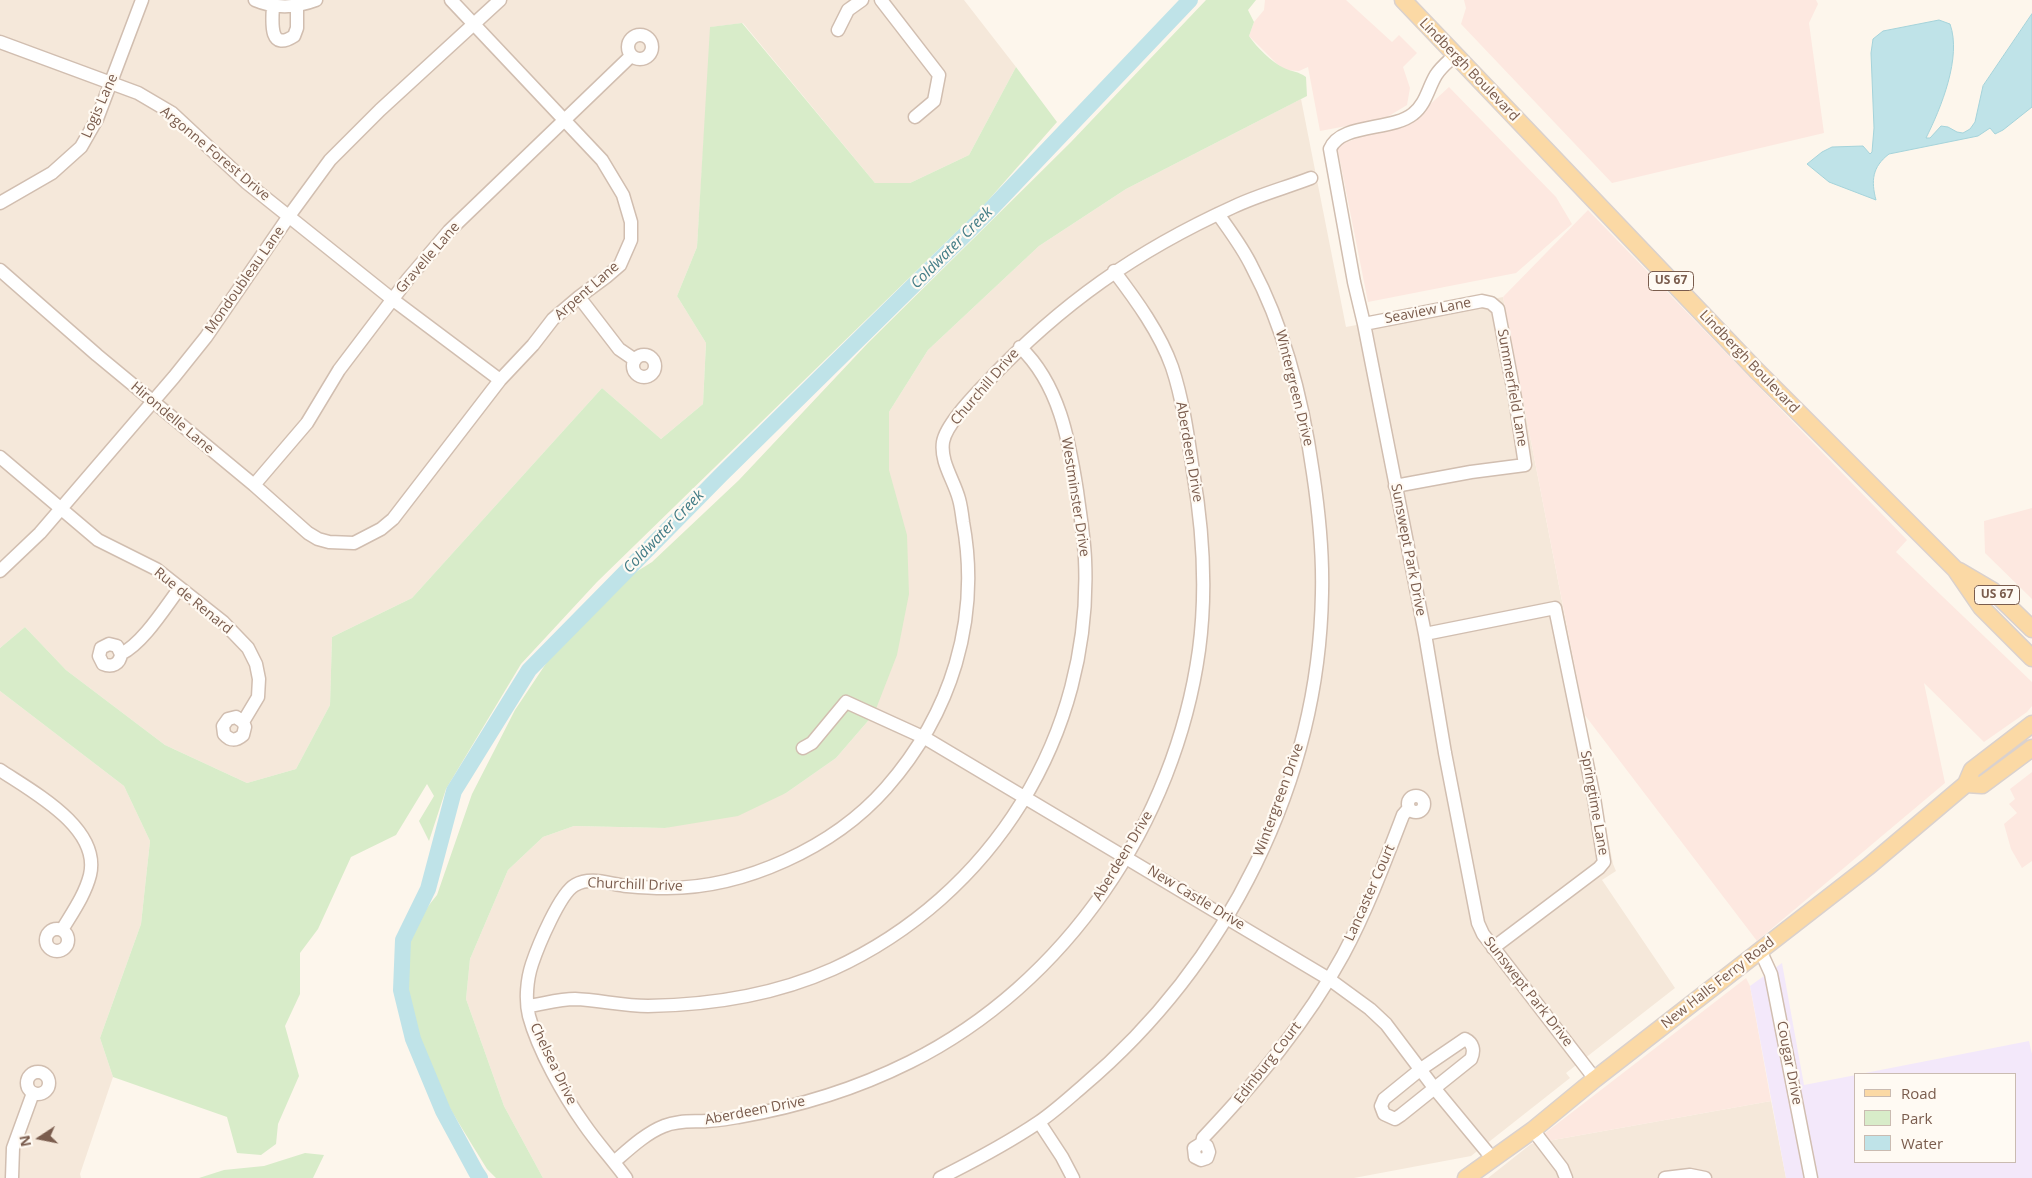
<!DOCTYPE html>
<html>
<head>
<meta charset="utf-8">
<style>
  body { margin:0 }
  #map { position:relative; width:2032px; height:1178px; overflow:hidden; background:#fdf6ec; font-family:"Open Sans",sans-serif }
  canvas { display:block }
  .legend { position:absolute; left:1854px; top:1073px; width:162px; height:90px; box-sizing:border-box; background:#fffaf3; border:1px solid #cabbb1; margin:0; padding:6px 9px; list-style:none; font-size:15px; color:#7a5c4d }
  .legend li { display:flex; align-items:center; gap:10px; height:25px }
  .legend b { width:25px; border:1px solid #cabbb1 }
  .north { position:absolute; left:15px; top:1113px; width:50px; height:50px; -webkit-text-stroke:4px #fffaf3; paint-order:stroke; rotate:259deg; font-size:14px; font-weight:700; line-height:20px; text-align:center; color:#7a5c4d }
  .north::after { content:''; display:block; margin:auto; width:18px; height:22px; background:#7a5c4d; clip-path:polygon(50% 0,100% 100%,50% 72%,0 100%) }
</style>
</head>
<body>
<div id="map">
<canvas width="2032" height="1178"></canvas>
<ul class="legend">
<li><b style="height:6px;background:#fbd9a5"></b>Road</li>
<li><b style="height:14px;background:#d8ecc9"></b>Park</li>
<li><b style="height:14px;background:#bfe3e8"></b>Water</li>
</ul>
<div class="north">N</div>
</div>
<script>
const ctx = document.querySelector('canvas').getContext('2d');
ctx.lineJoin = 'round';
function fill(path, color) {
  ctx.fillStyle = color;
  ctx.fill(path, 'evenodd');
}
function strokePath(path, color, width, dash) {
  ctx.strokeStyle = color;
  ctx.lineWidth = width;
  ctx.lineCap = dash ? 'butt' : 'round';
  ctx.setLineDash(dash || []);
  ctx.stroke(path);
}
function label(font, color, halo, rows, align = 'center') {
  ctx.font = font + ' "Open Sans",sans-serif';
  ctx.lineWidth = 4.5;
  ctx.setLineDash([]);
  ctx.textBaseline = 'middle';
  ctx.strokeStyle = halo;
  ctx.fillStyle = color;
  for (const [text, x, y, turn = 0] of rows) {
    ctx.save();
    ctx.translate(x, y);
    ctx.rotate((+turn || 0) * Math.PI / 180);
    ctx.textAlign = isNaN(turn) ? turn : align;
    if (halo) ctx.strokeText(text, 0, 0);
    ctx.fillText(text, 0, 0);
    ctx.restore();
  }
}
const residential = new Path2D(`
  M0,0H964L1016,67L969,155L910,183H875L743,23L711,27L697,247L677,296L706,343L703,404L661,439L602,388L412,598L332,637L330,705L296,769L247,783L165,745L66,670L25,627L0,648Z
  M1301,99L1346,327L1503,297L1613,864L1616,871L1602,880L1675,988L1566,1073L1570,1078L1471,1156L1354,1178H543L504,1106L466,999L470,959L508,870L543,837L574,826L665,828L786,793L836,758L874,714L889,475V412L928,350L1039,246L1126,189Z
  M0,691L124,786L150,841L141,924L100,1038L113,1077L80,1174L81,1178H0Z
  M1771,1101L1786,1178H1488L1531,1144Z`);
const commercial = new Path2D(`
  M1265,0H1346L1392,42L1399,35L1417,53L1403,67L1410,88L1407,105L1384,119L1320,131L1308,67L1299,71L1286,70L1277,64L1249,36L1254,22L1264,10Z
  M1464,0H1816L1818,4L1809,23L1824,133L1612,183L1461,24L1466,8Z
  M1449,87L1556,197L1572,224L1516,273L1368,302L1337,146L1376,131L1388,132L1413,120Z
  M1588,210L1907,540L1896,552L2032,682V706L2027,712L1984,742L1924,683L1945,783L1757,941L1584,714L1503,297Z
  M2032,508V599L1985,553L1984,521Z
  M2032,772V861L2022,868L2011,849L2004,824L2017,813L2009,804L2015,799L2010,789Z
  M1746,978L1750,986L1771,1101L1531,1144Z`);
const education = new Path2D(`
  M1782,963L1804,1085L1856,1075V1162H2016V1074H1860L2029,1041L2032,1054V1178H1786L1750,986Z`);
const green = new Path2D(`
  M1206,0H1256L1248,10L1254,22L1249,36C1257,48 1272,62 1284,68C1292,72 1298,71 1306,77L1307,96L1126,189L1039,246L928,350L889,412V470L907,535L909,594L897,655L874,714L836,758L786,793L738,816L665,828L574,826L543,837L508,870L470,959L466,999L504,1106L543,1178H496L487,1169C439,1088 360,984 437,895L472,794L515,710L547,662L628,577L652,562L739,480L868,343L1071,142Z
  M742,23L875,183H910L969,155L1016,67L1057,122L985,204L597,582L521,664L446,789L429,841L419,821L434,796L427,784L396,835L351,857L318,929L300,953V994L285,1026L299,1076L278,1124L276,1144L261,1155L237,1153L227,1117L113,1077L100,1038L141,924L150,841L124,786L0,691V648L25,627L66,670L165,745L247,783L296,769L330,705L332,637L412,598L602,388L661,439L703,404L706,343L677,296L697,247L710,27Z
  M305,1153L324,1155L313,1178H199L224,1170L264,1166Z`);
const water = new Path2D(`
  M2032,14V107L2003,130L1995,134L1990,128L1978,136L1889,154C1872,167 1871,181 1876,200L1829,182L1807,164L1822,152L1832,147L1863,146L1870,154L1872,152L1874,128L1871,53L1873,39L1883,31L1939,20L1950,24C1962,57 1941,108 1926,138H1930L1941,126L1948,127L1957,132L1963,133L1970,129L1975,122L1983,86Z`);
const river = new Path2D(`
  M480,1178L476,1172L443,1111L413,1039L401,990L403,940L428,889L454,791L529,670L720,476L989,211L1190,0`);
const minor = new Path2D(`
  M255,0C276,9 295,8 316,0
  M881,0L939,75L934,101L915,117
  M273,6C272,22 269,52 294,36L297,28V6
  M838,30L848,10L862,0
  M628 47a12 12 0 1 1 24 0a12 12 0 1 1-24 0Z
  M0,42L138,93L172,113L247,183L392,299L500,380
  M1455,55C1449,61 1441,67 1436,75C1428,88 1426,104 1413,114C1392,131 1340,123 1330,149L1354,282L1364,324L1425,634L1445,753L1478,923L1483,934L1595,1079
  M0,203L52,173L81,147L97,119L142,0
  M0,270L97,355L254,485L308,533L318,539L329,542L354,543L381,529L393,519L500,380L533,345L553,319L579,297L606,277L620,265L631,240V222L623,195L602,160L451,0
  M579,297L619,349L635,360
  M1364,324L1482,301L1491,303L1498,309L1515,398L1525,465L1471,472L1395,486
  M633 366a11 11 0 1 1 22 0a11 11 0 1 1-22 0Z
  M0,457L98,540L156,569L223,622L248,648L256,664L259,679L258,697L243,722L245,727L243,735C236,741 230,741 224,734L223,726L228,719L236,717L243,722
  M254,485L307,423L339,370L408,279L449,231L631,56
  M0,571L40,533L174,377L206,337L289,216L330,160L380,110L500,0
  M1425,634L1555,608L1594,798L1604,862L1599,868L1493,948
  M121,654L117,646L109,644L101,648L99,656L103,664C112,668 120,664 121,654C143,643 164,609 179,589
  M803,748L812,743L846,702L925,738L1329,979L1370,1009L1386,1024L1435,1089L1492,1158
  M0,770C33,792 101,828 90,875C85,895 72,913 62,930
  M1408 804a8 8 0 1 1 16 0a8 8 0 1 1-16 0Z
  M46 940a11 11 0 1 1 22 0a11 11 0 1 1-22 0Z
  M1760,950L1771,974L1811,1178
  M528,1006C543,1004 559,999 575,999C599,1000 623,1006 648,1006C711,1005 775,995 833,969C992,896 1093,735 1085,559C1084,536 1080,514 1077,491C1069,440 1059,384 1020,347
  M1465,1039C1473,1043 1475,1050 1471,1059L1401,1115L1395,1119L1384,1114L1381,1106L1384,1099L1421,1069Z
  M27 1083a11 11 0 1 1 22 0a11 11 0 1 1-22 0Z
  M1039,1122L1062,1157L1073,1178
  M1533,1130L1562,1168L1566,1178
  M1202,1143L1207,1146L1209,1152L1207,1158L1201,1160L1195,1157L1194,1148L1202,1143L1203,1138C1256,1082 1306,1023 1343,955C1367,910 1385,862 1403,815L1409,808
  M614,1162C629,1149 646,1133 664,1126C678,1120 693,1122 707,1121C718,1120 728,1119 738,1117C797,1107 856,1089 910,1062C1066,984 1175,822 1199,650C1207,591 1203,530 1193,471C1188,437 1183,400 1172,367C1160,333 1136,300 1114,271
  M12,1178L13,1148L33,1093
  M626,1178C612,1159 597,1143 584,1124C564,1096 538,1050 529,1016C525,1000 527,979 532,964C538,946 560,893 575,885C591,876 609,884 627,886C639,887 652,888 664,888C744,889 834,847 886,788C951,714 981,620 963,522C962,514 961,506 959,499C954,480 940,462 943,442C946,424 975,395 988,381C1061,304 1136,251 1233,207C1258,195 1285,188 1311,178
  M940,1178C974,1161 1008,1143 1039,1122C1055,1111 1069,1098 1083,1086C1227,964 1319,782 1322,593C1323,553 1319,513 1313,473C1303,402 1286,331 1252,267C1243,248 1230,231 1218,214
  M1665,1178L1690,1175L1705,1178`);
const major = new Path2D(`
  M1403,0L1756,370L1955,569L1981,607L2032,658
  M1959,571L1993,591L2032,629
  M1966,784L1982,785L2032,748
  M1466,1178L1533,1130L1595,1079L1869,866L1966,784L1972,770L2032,724`);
const shields = [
  [1671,281,45],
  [1997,595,45]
];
const shieldNames = [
  ["US 67",1671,281],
  ["US 67",1997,595]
];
const streetNames = [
  ["Lindbergh Boulevard",1469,70,46],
  ["Logis Lane",100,106,-66],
  ["Argonne Forest Drive",215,154,40],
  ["Gravelle Lane",428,258,-49],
  ["Mondoubleau Lane",245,280,-55],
  ["Arpent Lane",587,291,-41],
  ["Seaview Lane",1428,311,-11],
  ["Lindbergh Boulevard",1749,362,46],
  ["Churchill Drive",985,387,-49],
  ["Wintergreen Drive",1294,388,76],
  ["Summerfield Lane",1512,388,80],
  ["Hirondelle Lane",172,418,40],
  ["Aberdeen Drive",1189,452,80],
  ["Westminster Drive",1075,497,81],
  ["Sunswept Park Drive",1408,550,79],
  ["Rue de Renard",193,601,39],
  ["Wintergreen Drive",1279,800,-70],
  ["Springtime Lane",1594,803,80],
  ["Aberdeen Drive",1123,856,-59],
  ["Churchill Drive",635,885,2],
  ["Lancaster Court",1370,893,-66],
  ["New Castle Drive",1196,898,31],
  ["New Halls Ferry Road",1718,983,-38],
  ["Sunswept Park Drive",1528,992,52],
  ["Edinburg Court",1268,1063,-52],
  ["Cougar Drive",1789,1063,79],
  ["Chelsea Drive",553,1064,64],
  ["Aberdeen Drive",755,1111,-11]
];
const waterNames = [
  ["Coldwater Creek",952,248,-45],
  ["Coldwater Creek",664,532,-46]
];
fill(residential, '#f5e8da');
fill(commercial, '#fde8e0');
fill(education, '#f3e8fa');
fill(green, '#d8ecc9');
fill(water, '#bfe3e8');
strokePath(water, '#a5d3da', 1);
strokePath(river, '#bfe3e8', 16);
strokePath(minor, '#d1beb0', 15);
strokePath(major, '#dad1cd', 19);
strokePath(minor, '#fff', 12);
strokePath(major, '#fbd9a5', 16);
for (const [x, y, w] of shields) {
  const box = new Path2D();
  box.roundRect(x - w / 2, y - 9.5, w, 19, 4);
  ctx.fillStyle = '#fffaf3';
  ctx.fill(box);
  strokePath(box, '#7a5c4d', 1);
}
label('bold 12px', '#7a5c4d', null, shieldNames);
label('14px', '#7a5c4d', '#fffaf3', streetNames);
label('italic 15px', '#437c86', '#fffaf3', waterNames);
</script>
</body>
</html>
